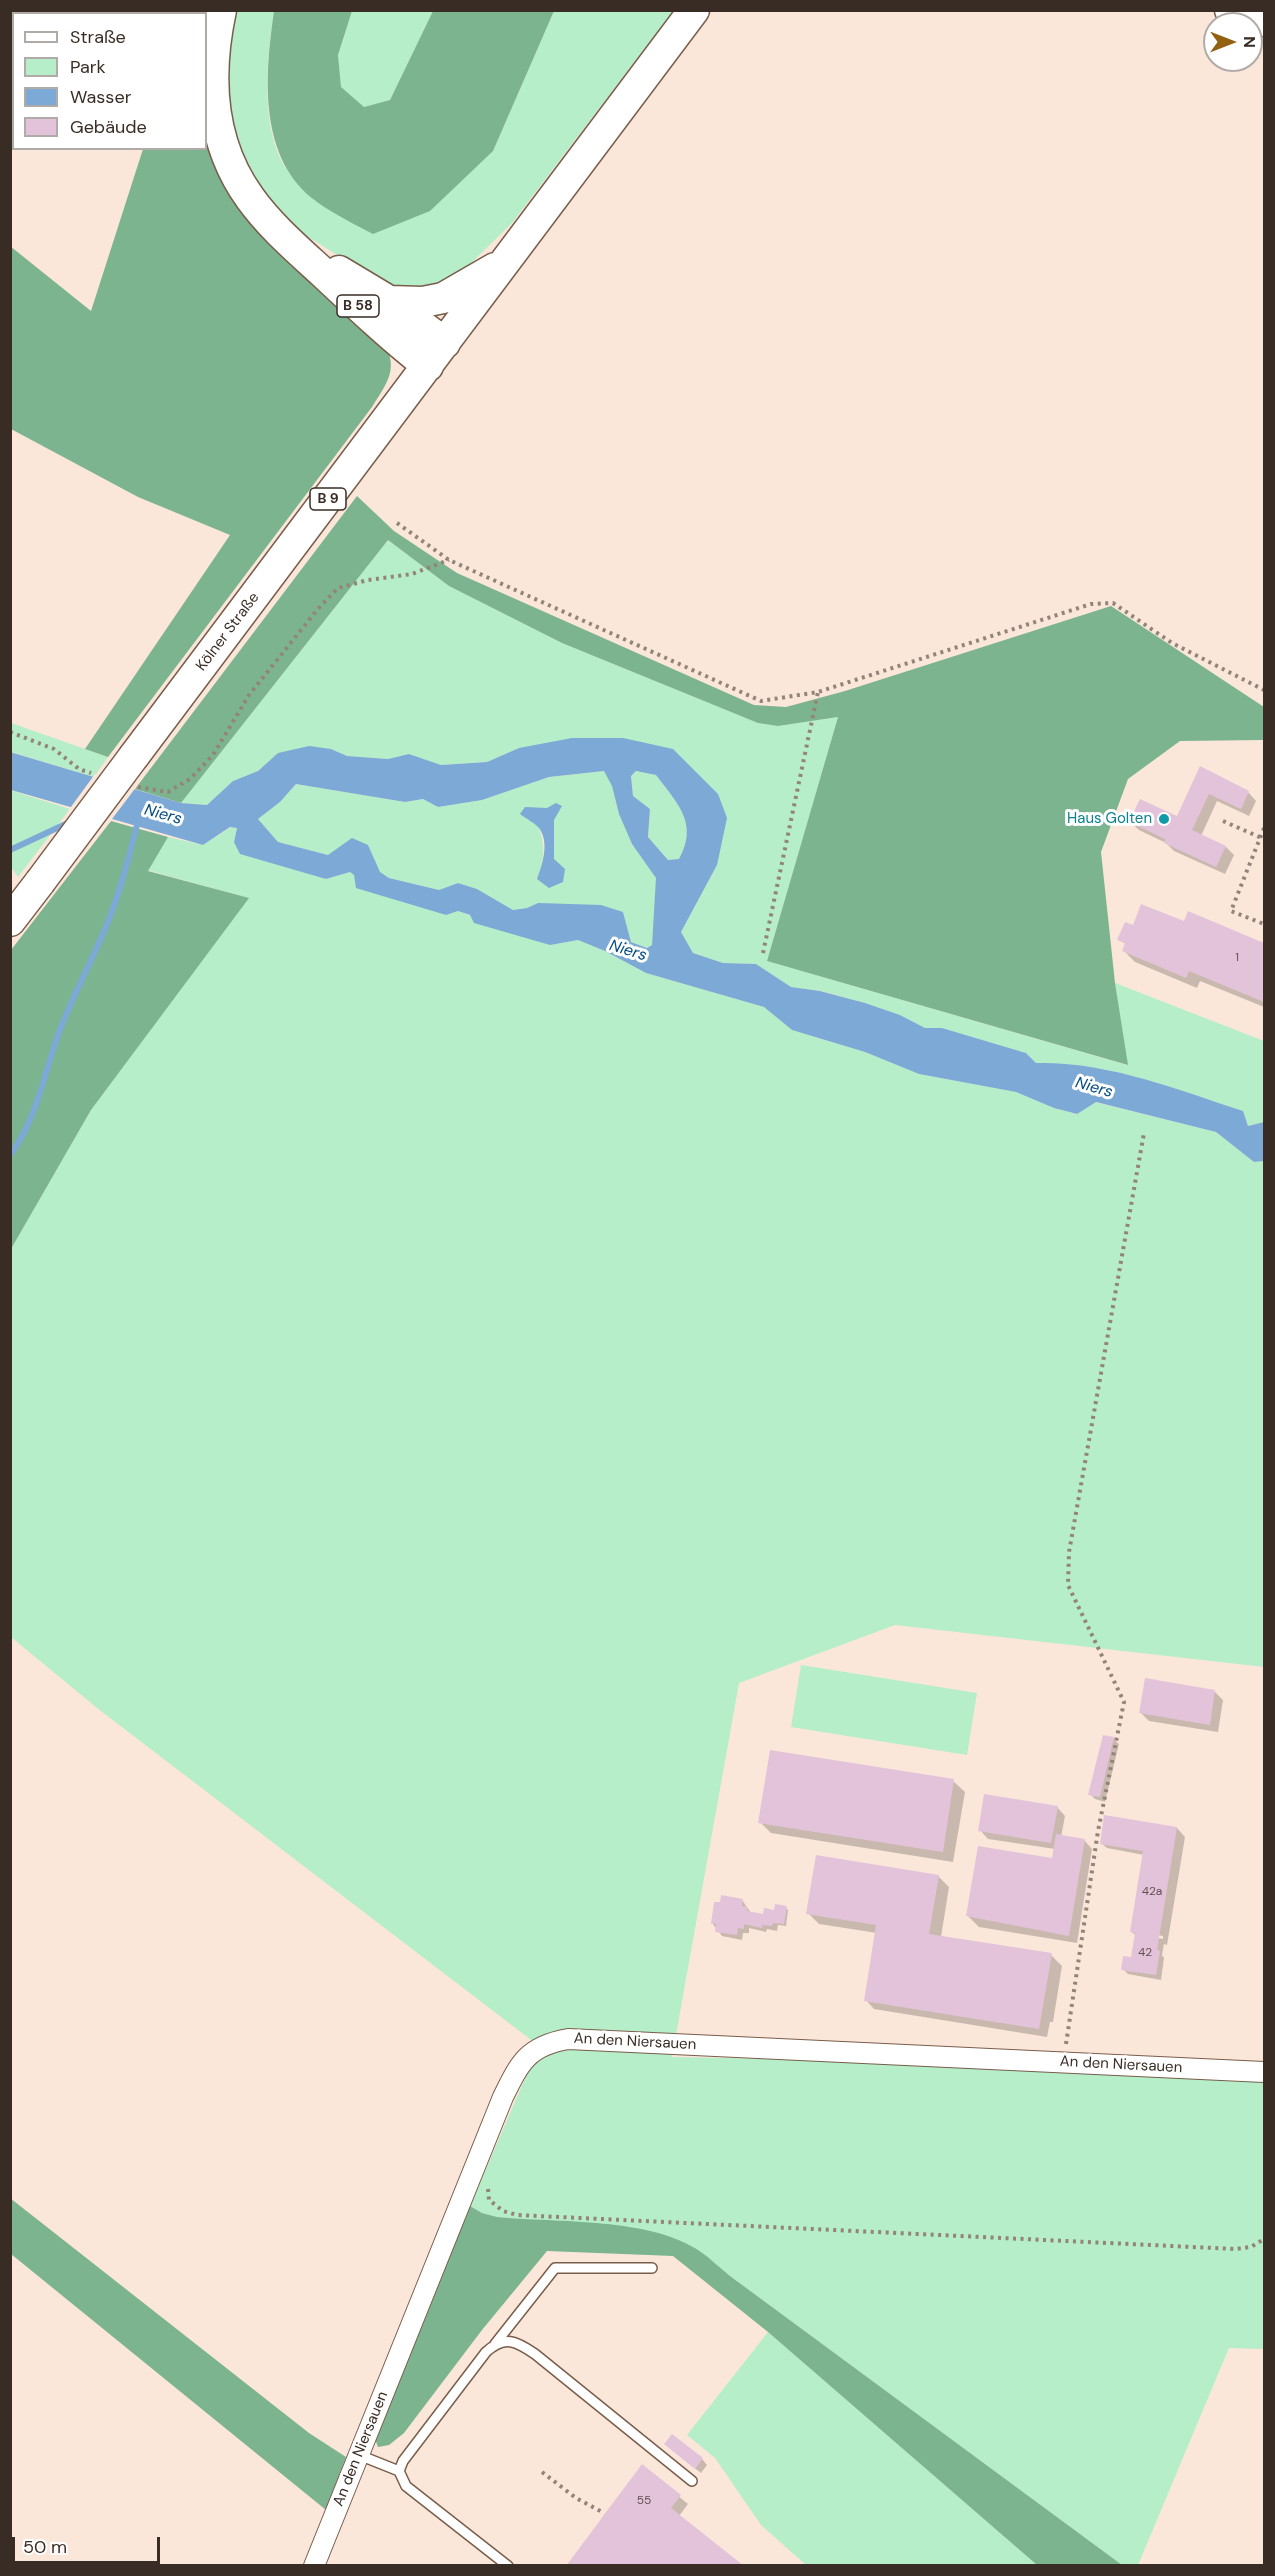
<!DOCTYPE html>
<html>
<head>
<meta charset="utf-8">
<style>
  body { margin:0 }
  #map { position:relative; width:1275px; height:2576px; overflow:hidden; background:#fbe7da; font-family:"DM Sans",sans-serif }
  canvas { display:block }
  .frame { position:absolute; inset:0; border:12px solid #392c24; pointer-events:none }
  .legend { position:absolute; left:12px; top:12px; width:195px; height:138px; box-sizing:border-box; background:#fff; border:2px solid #b0aba7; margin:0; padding:8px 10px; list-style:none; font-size:18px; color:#392c24 }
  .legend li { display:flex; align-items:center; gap:12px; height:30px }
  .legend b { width:30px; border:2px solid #b0aba7 }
  .north { position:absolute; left:1203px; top:12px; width:60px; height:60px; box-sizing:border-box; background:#fff; border:2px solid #b0aba7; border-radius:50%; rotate:90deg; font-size:16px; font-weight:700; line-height:24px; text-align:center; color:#392c24 }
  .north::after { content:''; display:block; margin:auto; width:21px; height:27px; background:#926210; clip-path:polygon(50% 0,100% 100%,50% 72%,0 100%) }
  .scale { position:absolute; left:12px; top:2537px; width:148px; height:27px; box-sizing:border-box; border:3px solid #392c24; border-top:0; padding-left:8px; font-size:18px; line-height:21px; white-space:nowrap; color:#392c24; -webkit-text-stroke:4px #fff; paint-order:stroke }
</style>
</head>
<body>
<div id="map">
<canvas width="1275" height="2576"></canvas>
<div class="frame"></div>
<ul class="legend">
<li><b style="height:8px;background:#fff"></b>Straße</li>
<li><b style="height:16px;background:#b5eec8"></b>Park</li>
<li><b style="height:16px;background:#7ca9d6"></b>Wasser</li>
<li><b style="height:16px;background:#e3c3da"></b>Gebäude</li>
</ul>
<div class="north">N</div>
<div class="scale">50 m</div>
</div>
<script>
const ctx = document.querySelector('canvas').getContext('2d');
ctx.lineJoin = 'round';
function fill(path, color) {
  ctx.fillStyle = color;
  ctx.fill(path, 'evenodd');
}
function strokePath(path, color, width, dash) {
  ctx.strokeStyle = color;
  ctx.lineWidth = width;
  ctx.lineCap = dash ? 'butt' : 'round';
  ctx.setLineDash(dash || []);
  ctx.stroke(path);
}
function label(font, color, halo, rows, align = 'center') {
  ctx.font = font + ' "DM Sans",sans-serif';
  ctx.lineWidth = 6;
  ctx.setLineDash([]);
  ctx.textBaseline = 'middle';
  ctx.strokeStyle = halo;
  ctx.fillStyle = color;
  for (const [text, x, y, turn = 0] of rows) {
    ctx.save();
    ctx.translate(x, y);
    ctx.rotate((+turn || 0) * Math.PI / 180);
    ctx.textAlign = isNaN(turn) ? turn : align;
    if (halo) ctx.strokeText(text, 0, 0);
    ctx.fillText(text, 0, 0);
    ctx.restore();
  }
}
const green = new Path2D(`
  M235,11H274C267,57 259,129 287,170C294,182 306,191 315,201L493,151L554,11H673L512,223L464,270L444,285L422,291L389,287L308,237L288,220L263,193L241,154L231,122L226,60Z
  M352,11H433L390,100L364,107L341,88L338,55Z
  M388,540L449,586L562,643L758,723L778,726L838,717L767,961L1127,1065L1115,983L1264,1041V1122L1248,1126L1242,1111C1176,1089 1106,1061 1036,1063L1026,1053L942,1028H925L900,1015L865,1003L821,991L791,987L756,964L723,963L693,953L681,932L717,865L673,749L519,748L487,762L441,765L409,754L388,759L347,756L331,749L278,753L258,771L233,781L207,805L181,803Z
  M11,723L108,757L94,777L11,752Z
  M605,771L612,786L619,814L632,844L657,878L652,945L647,948L631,942L623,912L538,903L527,908L513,910L477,889L458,883L439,890L389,878L380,873L368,845L328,855L278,842L258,819L280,802L296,784L405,802L423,799L438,807L482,800L549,777ZM554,820V860L537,879C544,860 546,847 539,828Z
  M636,771L656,775C677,803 699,823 679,859L668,860L648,837L650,809L633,796L631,776Z
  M10,790L70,809L18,877L11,867Z
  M231,827L237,828L234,842L326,879L350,872L408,903L446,915L458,911L550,945L578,940L605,951L646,973L764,1007L792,1030L865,1052L919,1074L1016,1092L1054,1108L1076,1114L1095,1102L1216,1132L1254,1162L1264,1161V1667L895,1625L739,1683L672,2057L1264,2068V2349L1229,2348L1138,2565H1122L730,2276L700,2251L543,2221L497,2217L482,2213L470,2206L539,2046L97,1708L11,1637V1249L91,1110L248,898L147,870L168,837L203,845Z
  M801,1665L977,1693L967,1755L791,1727Z
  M768,2332L1037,2565H806L761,2525L715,2458L687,2435Z`);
const forest = new Path2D(`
  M274,11H352L338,55L341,87L364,107L390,100L433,11H554L493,151L430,211L373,234C354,224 334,214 317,202C257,159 265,74 274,11Z
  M206,131L384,342C399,369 387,383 372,407L108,757L85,749L230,535L138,497L11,429L10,246L91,311L143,149L206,148Z
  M357,496L394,531L457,573L754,705L786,707L845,691L1111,606L1264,707V740L1180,741L1128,779L1101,852L1115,983L1128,1065L767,961L838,717L778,726L758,723L562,643L449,586L388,540L181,803L135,789Z
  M111,821L168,837L148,871L249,898L91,1110L11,1249V950Z
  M10,2198L309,2433L346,2457L326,2510L11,2254Z
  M470,2206L482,2213L497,2217C558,2223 651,2217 701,2252C711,2259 720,2268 730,2276L1122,2565H1037L768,2332L673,2256L547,2251L482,2330L404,2433L389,2445L378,2447L375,2439Z`);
const water = new Path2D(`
  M572,738H623L673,749L718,794L727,818L717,865L681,932L693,953L723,963L756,964L791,987L820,991L865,1003L900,1015L925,1028H942L1026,1053L1036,1063C1106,1061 1176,1089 1243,1111L1248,1126L1264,1122V1161L1254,1162L1216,1132L1096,1102L1077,1114L1054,1108L1016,1092L919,1074L865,1052L792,1030L764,1007L646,973L605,951L578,940L550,945L474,923L470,915L458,911L446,915L356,888L354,875L350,872L326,879L240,854L234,842L237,828L230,827L203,845L11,790L10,752L181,803L207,805L233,781L258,771L278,753L309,746L331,749L347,756L388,759L409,754L441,765L487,762L519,748ZM604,771L612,786L619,814L632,844L656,878L652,945L647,948L631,942L623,912L601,905L538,903L527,908L513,910L477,889L458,883L439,890L389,878L380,872L368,845L352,838L328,855L278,842L258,819L280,802L296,784L405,802L423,799L438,807L482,800L549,777ZM636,771L656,775C677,803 699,823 679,859L668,860L648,837L650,809L633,796L631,776Z
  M556,803L562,806L554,820V859L565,869L563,882L549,888L537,879C542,865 550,843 539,828C535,823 525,818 520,814L525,807L547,808Z`);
const pier = new Path2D(`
  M95,774L137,786L109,823L68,811Z`);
const shadow = new Path2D(`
  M1200,768L1248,792L1256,801L1249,816L1217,801L1201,836L1226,847L1234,855L1225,874L1174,851L1166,843L1139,830L1130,822L1177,818Z
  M1189,913L1264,944V1007L1200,981L1197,988L1135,962L1124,951L1126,944L1119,940L1134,927L1185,923Z
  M1214,1691L1223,1700L1218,1732L1149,1721L1141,1713Z
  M1113,1739L1119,1744L1105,1802L1095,1799L1090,1794Z
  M953,1781L965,1792L953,1862L771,1833L760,1822Z
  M1057,1807L1065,1816L1061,1837L1084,1840L1092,1849L1077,1943L979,1927L968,1916L1053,1861L1055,1849L988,1839L980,1830Z
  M1177,1828L1185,1837L1167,1945L1164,1944L1162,1955L1164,1958L1161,1980L1128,1974L1123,1969L1132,1959L1136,1936L1132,1932L1144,1855L1107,1848L1101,1843ZM1139,1932L1163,1936V1939L1139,1935Z
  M938,1876L949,1887L941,1937L1051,1955L1062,1966L1053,2022H1050L1047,2037L874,2009L866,2000L877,1933L819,1924L808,1913Z
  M742,1900L751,1913L764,1915L786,1908L788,1910L786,1926L778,1925L777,1931L767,1929L766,1932L749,1928V1933H743L742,1940L722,1936L712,1923Z
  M672,2450L702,2459L707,2465L701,2473Z
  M642,2466L688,2504L679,2516L603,2521L601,2519Z`);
const stream = new Path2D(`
  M10,850L70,822
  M10,1155C37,1119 44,1074 59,1032C73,996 91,962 106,927C120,892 129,857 138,821`);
const building = new Path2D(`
  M1200,766L1249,791L1241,809L1209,794L1192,830L1226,846L1216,867L1164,843L1165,839L1129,822L1140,799L1177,816Z
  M1141,904L1184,921L1188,911L1264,943V1002L1189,971L1186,978L1122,951L1125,943L1117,940L1125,922L1133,925Z
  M1145,1678L1215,1690L1210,1725L1139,1713Z
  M1103,1735L1114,1737L1100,1797L1088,1795Z
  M770,1750L954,1779L943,1852L758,1823Z
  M984,1794L1058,1806L1051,1843L978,1831Z
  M1104,1815L1177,1827L1157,1950L1160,1951L1156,1975L1121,1970L1123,1956L1131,1957L1135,1933L1130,1932L1143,1851L1100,1844Z
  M1056,1834L1085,1839L1069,1936L966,1916L978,1846L1052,1858Z
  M816,1855L939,1875L929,1934L1052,1953L1039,2029L864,2001L876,1925L806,1914Z
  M721,1895L743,1899L742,1906L747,1907V1911L763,1914L764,1908L774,1910L775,1904L787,1906L784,1924L773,1923L772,1926L762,1925V1928L744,1924V1929L738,1928L737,1935L715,1932L716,1924H711L714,1902H720Z
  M672,2434L703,2458L695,2469L664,2444Z
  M642,2464L681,2495L671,2508L744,2566H566Z`);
const path = new Path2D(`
  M397,523L449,560L761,701L818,692L1091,604L1113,603L1172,643L1264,690
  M10,732L54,749L79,769L91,773
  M138,787L168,792L190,779L213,755L249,695L317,610L338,588L368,580L412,574L449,560
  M1223,821L1264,839
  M1264,828L1231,911L1264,924
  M763,953L818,692
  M1066,2044L1098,1831L1124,1702L1068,1585L1069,1552L1144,1133
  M488,2189L489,2200L503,2211L517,2215L1235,2249L1251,2247L1264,2239
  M542,2472L576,2498L604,2513`);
const service = new Path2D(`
  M495,2344L555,2268H652
  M359,2455L399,2471L403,2461L486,2352C505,2335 516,2341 535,2354L692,2481
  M399,2471L406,2486L508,2566`);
const minor = new Path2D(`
  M314,2566L503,2097C520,2062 528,2046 568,2039L1264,2072`);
const primary = new Path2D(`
  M221,10C207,75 210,143 250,198C270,226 297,249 323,273C357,305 391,337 428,366
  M1230,10L1264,21
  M339,271L389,301L445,343
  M389,301L423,302L443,298L495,268
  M134,756L694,10
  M10,921L40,882`);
const primaryBridge = new Path2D(`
  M40,882L134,756`);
const markers = [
  [1164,819,6,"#0f9aa8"]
];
const numberNames = [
  ["1",1237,958],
  ["42a",1152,1892],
  ["42",1145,1953],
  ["55",644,2501]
];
const shields = [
  [358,306,42],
  [328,499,36]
];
const shieldNames = [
  ["B 58",358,306],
  ["B 9",328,499]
];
const streetNames = [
  ["Kölner Straße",228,632,-53],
  ["An den Niersauen",635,2042,3],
  ["An den Niersauen",1121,2065,3],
  ["An den Niersauen",361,2449,-68]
];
const cultureNames = [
  ["Haus Golten",1152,819]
];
const waterNames = [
  ["Niers",163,815,15],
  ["Niers",628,951,17],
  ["Niers",1094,1088,16]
];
fill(green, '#b5eec8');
fill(forest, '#7bb48f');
fill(water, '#7ca9d6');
fill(pier, '#fbe7da');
fill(shadow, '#0003');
strokePath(stream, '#7ca9d6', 6);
fill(building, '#e3c3da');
strokePath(service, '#795d4a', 12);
strokePath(minor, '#795d4a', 22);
strokePath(primary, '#795d4a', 33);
strokePath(path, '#948379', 4, [3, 4.5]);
strokePath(service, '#fff', 9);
strokePath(minor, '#fff', 20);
strokePath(primary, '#fff', 30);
strokePath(primaryBridge, '#795d4a', 33, []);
strokePath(primaryBridge, '#fff', 30);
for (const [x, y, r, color] of markers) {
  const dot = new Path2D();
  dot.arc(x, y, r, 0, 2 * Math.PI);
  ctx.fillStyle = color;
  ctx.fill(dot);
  strokePath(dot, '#fff', 2);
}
label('12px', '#645252', null, numberNames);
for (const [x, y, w] of shields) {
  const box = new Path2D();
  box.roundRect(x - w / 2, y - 11, w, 22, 4.5);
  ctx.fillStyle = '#fff';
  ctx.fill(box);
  strokePath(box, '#392c24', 1.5);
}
label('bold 14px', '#392c24', null, shieldNames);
label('15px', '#392c24', '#fff', streetNames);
label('15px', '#0d838f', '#fff', cultureNames, 'right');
label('italic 16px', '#014b82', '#fff', waterNames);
</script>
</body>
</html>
